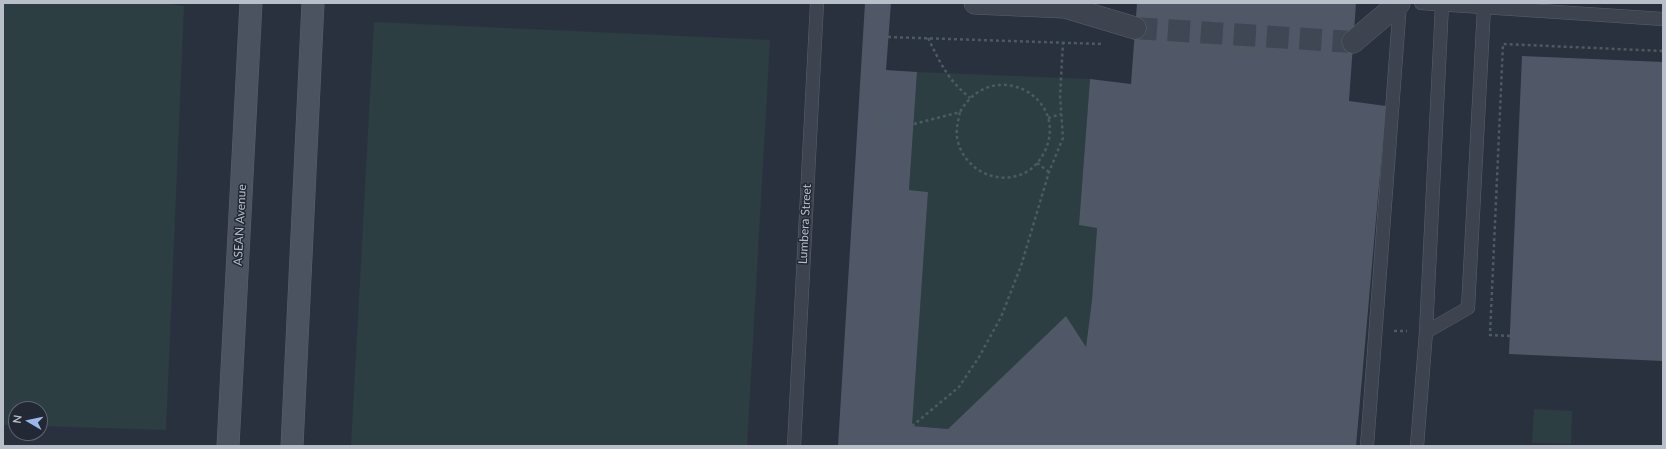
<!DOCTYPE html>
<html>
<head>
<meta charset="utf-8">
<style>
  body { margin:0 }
  #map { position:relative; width:1666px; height:449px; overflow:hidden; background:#29313f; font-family:Lato,sans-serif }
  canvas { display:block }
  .frame { position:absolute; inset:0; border:4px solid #b9bfc9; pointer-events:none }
  .north { position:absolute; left:8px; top:401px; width:40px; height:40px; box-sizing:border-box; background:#222834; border:1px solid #5e6470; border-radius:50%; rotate:279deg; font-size:11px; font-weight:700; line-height:16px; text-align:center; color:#b9bfc9 }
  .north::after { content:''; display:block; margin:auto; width:14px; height:18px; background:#9ab7ed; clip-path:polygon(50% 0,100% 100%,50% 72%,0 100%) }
</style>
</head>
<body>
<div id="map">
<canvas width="1666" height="449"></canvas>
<div class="frame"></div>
<div class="north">N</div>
</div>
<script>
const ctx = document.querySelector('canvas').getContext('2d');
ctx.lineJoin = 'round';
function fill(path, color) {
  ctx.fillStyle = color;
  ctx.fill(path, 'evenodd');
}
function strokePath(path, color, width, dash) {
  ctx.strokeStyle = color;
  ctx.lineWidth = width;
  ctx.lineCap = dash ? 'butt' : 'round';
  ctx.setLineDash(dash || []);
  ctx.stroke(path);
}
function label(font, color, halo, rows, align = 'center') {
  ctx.font = font + ' Lato,sans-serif';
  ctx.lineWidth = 3;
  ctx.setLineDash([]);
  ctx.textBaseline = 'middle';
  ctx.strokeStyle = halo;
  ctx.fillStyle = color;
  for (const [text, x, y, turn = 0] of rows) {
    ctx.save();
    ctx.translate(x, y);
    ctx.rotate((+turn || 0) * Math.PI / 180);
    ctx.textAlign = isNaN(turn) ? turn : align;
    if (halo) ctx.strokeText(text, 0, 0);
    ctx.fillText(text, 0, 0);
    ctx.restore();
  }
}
const green = new Path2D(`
  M3,3H163L184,6L166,430L40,426V409H16V425H3Z
  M374,22L770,40L747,446H351Z
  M917,72L1090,79L1079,225L1097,228L1092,300L1086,347L1066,316L948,429L912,426L928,192L909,190Z
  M1534,409L1572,411L1571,444L1532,443Z`);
const building = new Path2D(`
  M865,3H891L886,70L917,72L909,190L928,192L912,426L948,429L1066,316L1086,347L1092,300L1097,228L1079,225L1090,79L1131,84L1137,3H1356L1349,101L1386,106L1356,446H838Z
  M1522,56L1663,62V361L1509,354Z`);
const streetTunnel = new Path2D(`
  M1135,28L1353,42`);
const path = new Path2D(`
  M888,37L1102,44
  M928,38C941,64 947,79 970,98
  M1148,46L1270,51
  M1302,53L1334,56
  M888,114L876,113L875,122L914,124L960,112C992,55 1072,97 1044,153C1024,192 969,182 958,142C955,131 958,122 960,112
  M1048,118L1061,114
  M1037,163L1049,172
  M1394,331H1407
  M1510,336L1490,335L1503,44L1663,51
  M912,426L959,387L979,357L1001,317L1021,266L1049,172L1063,138L1060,96L1063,42`);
const lane = new Path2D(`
  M1421,3L1663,19
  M1426,332L1468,308L1484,7
  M794,446L817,3
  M1367,446L1400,3
  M1417,446L1426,332L1442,4`);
const street = new Path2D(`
  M975,3L1065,7L1135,28
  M1353,42L1399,3`);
const secondary = new Path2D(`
  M228,446L251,3
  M292,446L313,3`);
const streetNames = [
  ["Lumbera Street",805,224,-87],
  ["ASEAN Avenue",240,225,-87]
];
fill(green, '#2c3e41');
fill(building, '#505867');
strokePath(streetTunnel, '#3f4654', 22, [22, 11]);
strokePath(lane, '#5b616c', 14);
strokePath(street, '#5b616c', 23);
strokePath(secondary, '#5b616c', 23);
strokePath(path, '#4b5b5f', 2.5, [3, 3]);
strokePath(lane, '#3d444f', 13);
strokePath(street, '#3d444f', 22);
strokePath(secondary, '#4b5361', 22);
label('12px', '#b9bfc9', '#222834', streetNames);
</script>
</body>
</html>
